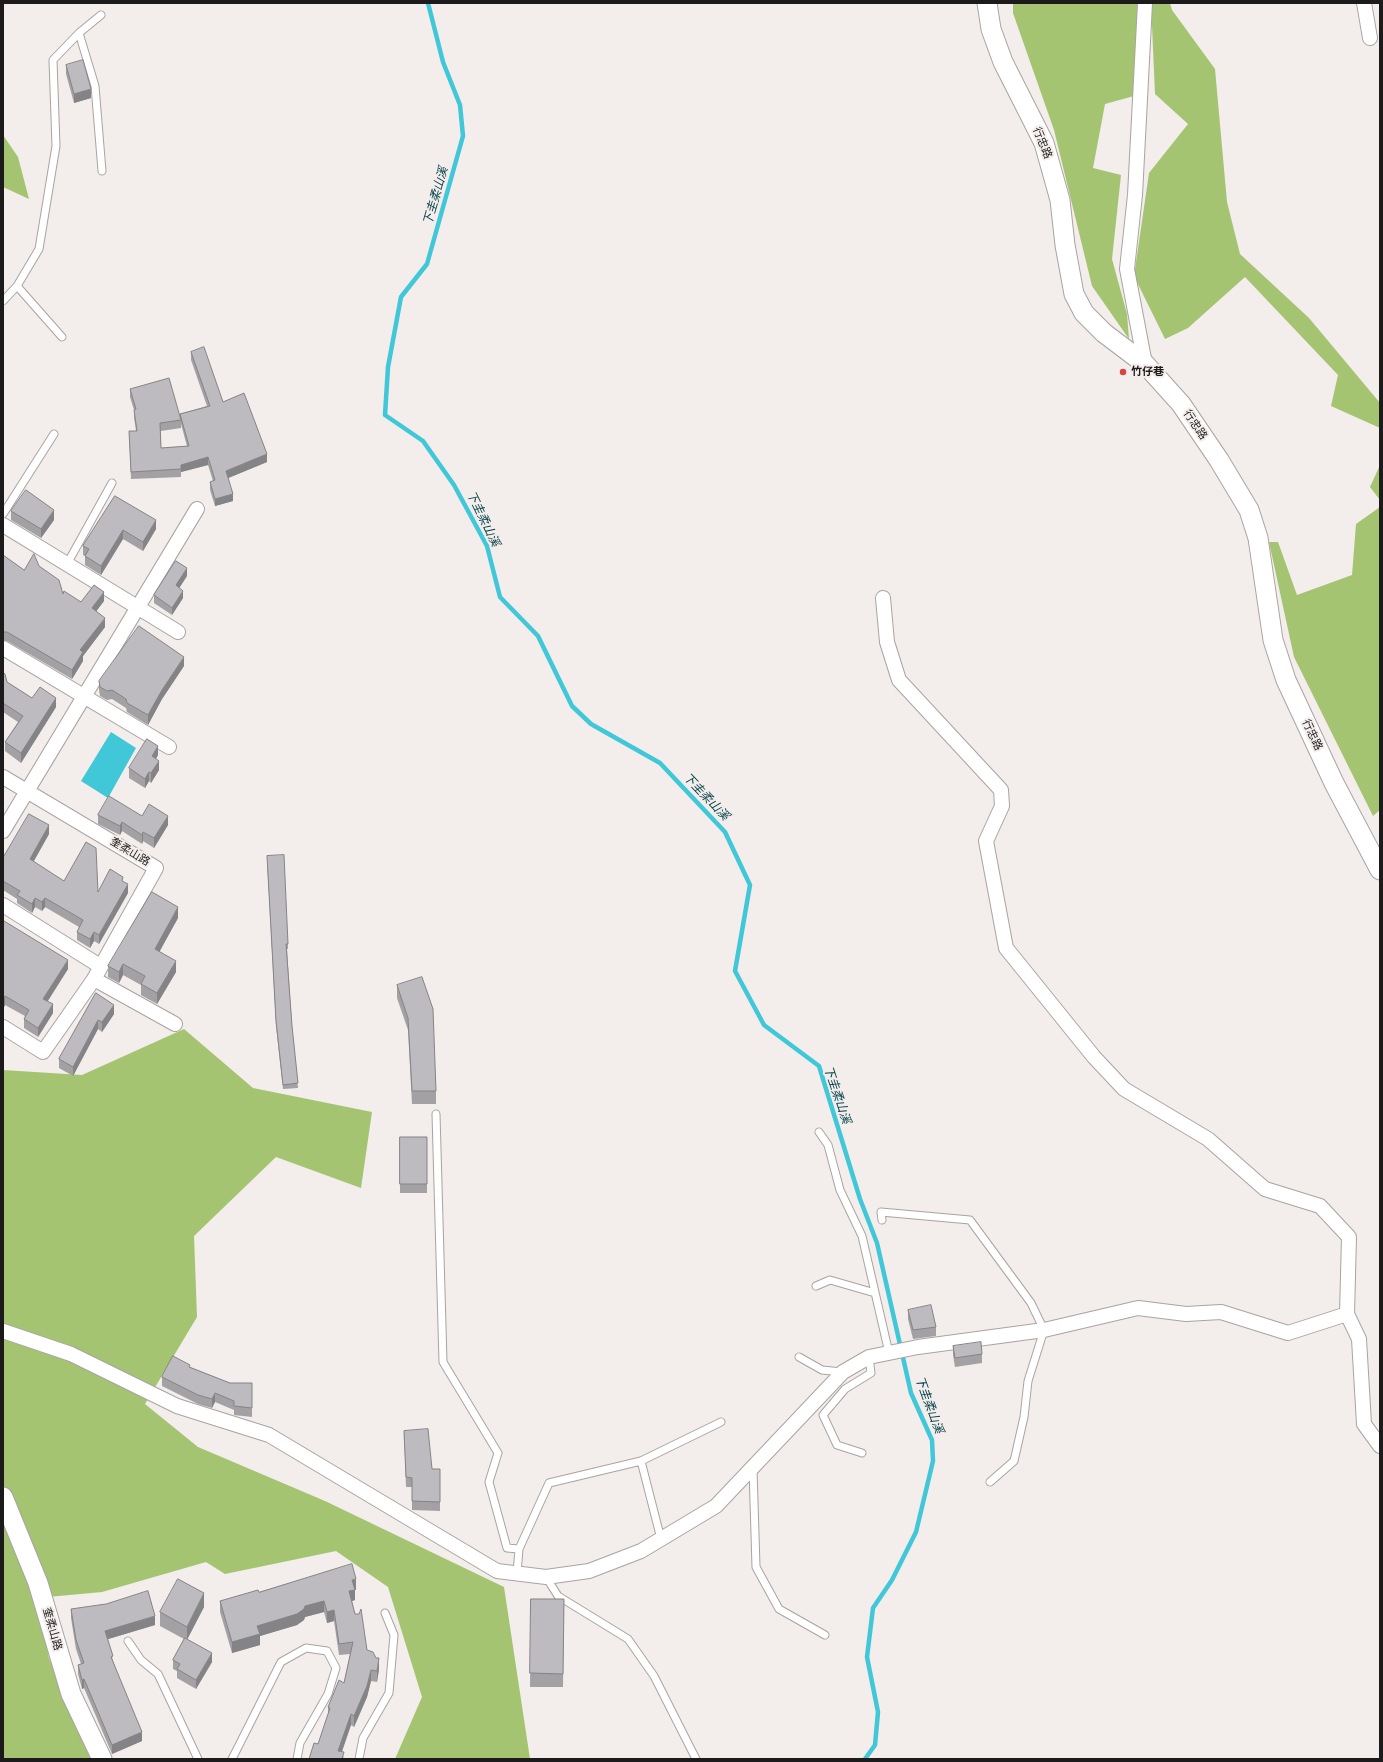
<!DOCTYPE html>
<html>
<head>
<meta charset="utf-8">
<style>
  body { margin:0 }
  #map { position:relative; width:1383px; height:1762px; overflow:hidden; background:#f3edeb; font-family:"PT Sans",sans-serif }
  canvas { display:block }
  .frame { position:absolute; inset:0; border:4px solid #1c1a1a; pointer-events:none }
</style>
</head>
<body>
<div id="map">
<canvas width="1383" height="1762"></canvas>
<div class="frame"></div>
</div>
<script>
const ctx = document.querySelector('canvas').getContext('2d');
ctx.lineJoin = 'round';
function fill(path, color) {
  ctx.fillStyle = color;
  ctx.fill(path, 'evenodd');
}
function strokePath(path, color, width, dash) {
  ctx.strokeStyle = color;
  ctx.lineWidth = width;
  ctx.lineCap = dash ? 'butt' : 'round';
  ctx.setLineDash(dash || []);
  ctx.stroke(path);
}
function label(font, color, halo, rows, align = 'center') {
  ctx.font = font + ' "PT Sans","Noto Sans TC",sans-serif';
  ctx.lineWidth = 4;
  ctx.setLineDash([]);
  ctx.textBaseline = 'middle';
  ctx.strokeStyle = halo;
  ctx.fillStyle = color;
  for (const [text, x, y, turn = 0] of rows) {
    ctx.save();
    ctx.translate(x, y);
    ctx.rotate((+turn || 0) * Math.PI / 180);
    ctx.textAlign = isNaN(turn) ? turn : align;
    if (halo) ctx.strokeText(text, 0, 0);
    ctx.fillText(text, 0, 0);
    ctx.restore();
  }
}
const forest = new Path2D(`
  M1013,3H1140L1134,96L1105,104L1093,168L1121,175L1112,259L1127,314L1129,339L1092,286L1054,130L1013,13Z
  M1151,3H1170L1172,10L1215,69L1227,202L1240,254L1309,318L1380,403V428L1331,406L1338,375L1245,277L1188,328L1165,339L1134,276L1149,173L1188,124L1155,94Z
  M3,135L18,157L29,199L3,187Z
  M1380,465V500L1370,487Z
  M1380,507V810L1373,816L1294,657L1269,542H1278L1297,595L1352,575L1356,524Z
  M184,1029L253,1088L372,1112L361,1188L276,1157L194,1236L197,1317L145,1404L198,1447L325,1501L504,1587L530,1759H395L422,1697L388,1587L336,1551L225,1574L206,1562L102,1592L37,1598L49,1658L82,1740L91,1759H3V1070L82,1075Z`);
const water = new Path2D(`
  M111,732L136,748L108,798L81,781Z`);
const stream = new Path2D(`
  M428,3L443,62L460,105L463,136L427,264L401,297L388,367L385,415L423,441L454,485L487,546L500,597L538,636L572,706L591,724L660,763L725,832L750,885L735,971L764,1025L819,1066L860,1199L877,1243L911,1393L932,1440L933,1461L916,1532L892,1580L873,1608L867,1657L878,1712L875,1745L865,1759`);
const lane = new Path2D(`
  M79,33L95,86L102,171
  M17,286L62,337
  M3,301L17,286L39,249L56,146L53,60L79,33L101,15
  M3,514L54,434
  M67,564L112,483
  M436,1114L443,1362L498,1453L489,1482L507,1548L519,1549
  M819,1132L828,1145L840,1190L862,1236L889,1353
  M882,1220L881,1212L970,1220L1031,1303L1044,1330L1028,1381L1024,1417L1014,1461L990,1482
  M816,1286L830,1280L875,1293
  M799,1357L822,1370L842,1372
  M862,1453L837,1445L823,1415L845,1389L871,1373L869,1357
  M641,1461L661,1539
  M753,1469L756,1567L779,1609L825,1635
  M517,1573L519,1549L549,1483L641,1461L721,1422
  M546,1577L558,1596L628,1639L654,1676L696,1759
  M128,1641L141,1660L158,1674L198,1759
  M232,1759L281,1662L306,1648L327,1651L336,1668L328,1694L300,1743L297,1759
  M359,1759L363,1738L389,1693L394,1635L385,1613`);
const street = new Path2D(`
  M1145,3L1135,195L1127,269L1145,364
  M1364,3L1370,38
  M3,525L178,632
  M883,598L887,642L899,680L1001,790L1002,806L986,841L1006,948L1094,1057L1124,1089L1208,1139L1265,1189L1320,1206L1349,1237L1347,1314
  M3,648L169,747
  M3,777L156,868L94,979L43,1052L3,1027
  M3,831L197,509
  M3,905L100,966
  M94,979L175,1024
  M3,1331L71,1354L177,1406L269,1435L497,1571L546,1577L589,1571L641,1551L716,1506L843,1372L869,1357L918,1347L1044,1330L1138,1308L1186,1314L1221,1312L1288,1333L1347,1314L1359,1339L1364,1424L1380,1446`);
const secondary = new Path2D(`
  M987,3L991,29L1003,62L1044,143L1060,200L1065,245L1074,294L1084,313L1104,333L1145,364L1181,404L1219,460L1249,510L1258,538L1273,640L1286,680L1334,783L1380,870
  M3,1497L38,1583L71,1694L102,1759`);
const wall = new Path2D(`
  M66,65L91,98L74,103L66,74Z
  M191,352L223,402L267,462L228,478L233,501L215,506L210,490V482L213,481L208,465L181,472V477L131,479L129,431H136L134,417V410L130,397V389L180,417V414L207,406L191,360ZM181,424L187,446L161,448V431L181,428Z
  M115,496L156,529L143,551L123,539L101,575L85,565V556L83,555V546Z
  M11,511L54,520L41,538L11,520Z
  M3,555L24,570L39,566L63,594L81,602L104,601L96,611L105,627L83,656V661L72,679L7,641H3Z
  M187,576L179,588L183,598L172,615L154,603V595Z
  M184,666L162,699L148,725L127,712L126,708L112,699L107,700L100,696L99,690V681Z
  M3,672L7,682L32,698L56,707L21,763L5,751V742L18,722L3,712Z
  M158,755L156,759L159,770L151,783L149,781L145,788L129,778V768Z
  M98,815L142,816L168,825L154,848L143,841L142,844L122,831L120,835L98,824Z
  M49,834L33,862L64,881L98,892L123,882L128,893L99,944L94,941L90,948L77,940V932L79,927L45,907L42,911L35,907L32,913L17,903V899L3,890V858Z
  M267,860L288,944V949H287L292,1026L298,1088L283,1089L276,1026Z
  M178,918L159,951L176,972L157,1004L141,995V985L123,975L119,983L108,977V966Z
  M3,923L68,969L48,1001L53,1013L38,1037L24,1028V1019L25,1016L5,1005L3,1009Z
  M397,985L436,1091V1104H412L408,1030L397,998Z
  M96,993L114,1014L102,1032L98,1029L73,1076L59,1068V1059Z
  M400,1137H427V1193H400Z
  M908,1310L936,1327V1336L913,1339L908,1319Z
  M953,1346L982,1354V1363L955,1367L953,1355Z
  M190,1367L230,1383H252V1417L234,1415V1410L215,1402L212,1408L198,1404L162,1386V1377Z
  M404,1431L432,1469H440V1511L412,1510V1487H406Z
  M355,1590V1600L352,1601L355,1614L367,1650L379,1669L377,1682L371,1681L367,1697L354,1727L351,1725L342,1752L344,1759L318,1744L328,1717V1707L344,1683L350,1654L339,1655L334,1621L327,1623L324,1612L305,1617L304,1620L297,1625L260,1636V1645L232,1653L220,1612V1601L259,1592L356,1590Z
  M531,1599H564L563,1687H530Z
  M204,1607L187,1639L212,1662L196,1689L177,1678V1671L173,1669V1660L184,1639L160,1626V1612Z
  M71,1609L155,1625L108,1639L113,1661L142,1741L112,1754L84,1688L82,1689L78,1674V1665L81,1664L76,1649L71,1618Z`);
const shadedWall = new Path2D(`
  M91,89V98L74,103V94Z
  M267,454V462L226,479V471Z
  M208,457V465L181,472V465Z
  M233,494V501L215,506V499Z
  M54,510V520L41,538V529Z
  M156,520V529L143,551V542Z
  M123,530V539L101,575V566Z
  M187,568V576L176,593V585Z
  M183,591V598L172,615V608Z
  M104,592V601L92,617V608Z
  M105,618V627L83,656V661L72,679V670L80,650Z
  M184,657V666L162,699L148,725V715L162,690Z
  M56,698V707L21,763V753Z
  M158,746V755L152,765V756Z
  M159,761V770L151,783V773Z
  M149,772V781L145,788V779Z
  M168,816V825L154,848V838Z
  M122,822V831L120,835V826Z
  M49,825V834L30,868V859Z
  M143,832V841L142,844V835Z
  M128,884V893L99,944V935Z
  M35,898V907L32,913V904Z
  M45,898V907L42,911V902Z
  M178,907V918L155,960V949Z
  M94,932V941L90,948V939Z
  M68,960V969L43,1008V999Z
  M176,961V972L157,1004V993Z
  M123,964V975L119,983V972Z
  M5,996V1005L3,1009V999Z
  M53,1004V1013L38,1037V1028Z
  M114,1005V1014L102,1032V1022Z
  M98,1020V1029L73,1076V1067Z
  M215,1393V1402L212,1408V1399Z
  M356,1579V1590H355V1600L349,1602V1591L352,1580Z
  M204,1593V1607L187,1640V1627Z
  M324,1601V1612L305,1617L304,1620L297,1625L260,1636V1645L232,1653V1642L257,1626L305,1606Z
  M334,1610V1621L327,1623V1612Z
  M155,1616V1625L105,1640V1631Z
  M212,1653V1662L196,1689V1680Z
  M379,1658V1669L377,1682V1671Z
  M371,1670V1681L367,1697L354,1727V1716Z
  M84,1679V1688L82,1689V1680Z
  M351,1714V1725L339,1759L338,1751Z
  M142,1732V1741L112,1754V1745Z`);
const building = new Path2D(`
  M83,60L91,89L74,94L66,65Z
  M204,347L223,402L244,393L267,454L226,471L233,494L215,499L210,482L215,480L208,457L181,465V469L131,472L129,431H137L134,410L136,409L130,389L169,378L181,420L160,423L161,448L189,446L180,414L210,406L191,352Z
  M26,490L54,510L41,529L11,511Z
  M115,496L156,520L143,542L123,530L101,566L85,556L89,549L83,546Z
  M34,554L39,566L59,580L63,594L64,591L81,602L94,585L104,592L92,608L105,618L80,650L83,652L72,670L7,632H3V555L24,570Z
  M176,561L187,568L176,585L183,591L172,608L154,595Z
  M139,626L184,657L162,690L148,715L127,703L126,699L112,690L107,691L100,687L99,681Z
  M3,672L5,674L7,682L32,698L40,687L56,698L21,753L5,742L23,716L3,703Z
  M147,739L158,746L152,756L159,761L151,773L149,772L145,779L129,768Z
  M109,796L142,816L149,804L168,816L154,838L143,832L142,835L122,822L120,826L98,815Z
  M29,814L49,825L30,859L64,881L86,842L96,848L98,892L110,869L123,877L122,881L128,884L99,935L94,932L90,939L77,932L83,920L45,898L42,902L35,898L32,904L17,895L20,891L3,881V858Z
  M284,855L288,944H286L292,1026L298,1083L283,1085L276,1021L267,856Z
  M152,892L178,907L155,949L176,961L157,993L141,984L145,976L123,964L119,972L108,966Z
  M4,921L68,960L43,999L53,1004L38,1028L24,1019L29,1010L5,996L3,999V923Z
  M422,977L433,1009L436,1091H412L408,1018L397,985Z
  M96,993L114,1005L102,1022L98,1020L73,1067L59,1059Z
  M400,1137H427V1184H400Z
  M931,1305L936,1327L913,1330L908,1310Z
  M981,1342L982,1354L955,1358L953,1346Z
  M173,1356L190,1365L189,1367L230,1383H252V1408L234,1406V1401L215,1393L212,1399L198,1395L162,1377Z
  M428,1429L432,1469H440V1502L412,1501V1478L406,1477L404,1431Z
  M352,1564L356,1579L352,1580L355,1590L349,1591L355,1614H359L361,1609L367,1650L373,1652L376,1658H379L377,1671L371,1670L367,1686L354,1716L351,1714L338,1751L344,1752L342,1759H309L314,1743L318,1744L330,1708L328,1707L339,1680L344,1683L353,1642L339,1644L334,1610L327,1612L324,1601L305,1606L304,1609L297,1614L257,1626L260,1634L232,1642L220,1601L258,1590L259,1592Z
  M178,1579L204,1593L187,1627L160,1612Z
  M148,1591L155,1616L105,1631L113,1656L111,1657L142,1732L112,1745L84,1679L82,1680L78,1665L84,1663L76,1640L71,1609L106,1604Z
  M531,1599H564L563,1674L530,1673Z
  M185,1638L212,1653L196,1680L177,1669L180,1664L173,1660Z`);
const markers = [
  [1123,372,4,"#d44546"]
];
const streetNames = [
  ["行忠路",1042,143,68],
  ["行忠路",1195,425,56],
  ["行忠路",1312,735,65],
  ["奎柔山路",130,852,31],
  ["奎柔山路",52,1629,74]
];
const poiNames = [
  ["竹仔巷",1131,372]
];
const waterNames = [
  ["下圭柔山溪",436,196,-74],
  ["下圭柔山溪",483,519,64],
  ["下圭柔山溪",706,797,46],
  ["下圭柔山溪",837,1095,71],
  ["下圭柔山溪",929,1405,70]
];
fill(forest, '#a4c471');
fill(water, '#40c7d8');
strokePath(stream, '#40c7d8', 4.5);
strokePath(lane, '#a9a4a2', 9);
strokePath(street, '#a9a4a2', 16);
strokePath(secondary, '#a9a4a2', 21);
strokePath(lane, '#fff', 7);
strokePath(street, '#fff', 14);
strokePath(secondary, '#fff', 19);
fill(wall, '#a3a1a4');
fill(shadedWall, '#848386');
fill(building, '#bdbbbf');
strokePath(building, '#848386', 1);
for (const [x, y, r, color] of markers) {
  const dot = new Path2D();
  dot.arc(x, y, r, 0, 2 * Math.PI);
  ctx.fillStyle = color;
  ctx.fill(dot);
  strokePath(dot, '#f3edeb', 1.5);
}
label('11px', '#1c1a1a', '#f3edeb', streetNames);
label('bold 11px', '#1c1a1a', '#f3edeb', poiNames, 'left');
label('italic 12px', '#05434b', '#f3edeb', waterNames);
</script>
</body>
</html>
